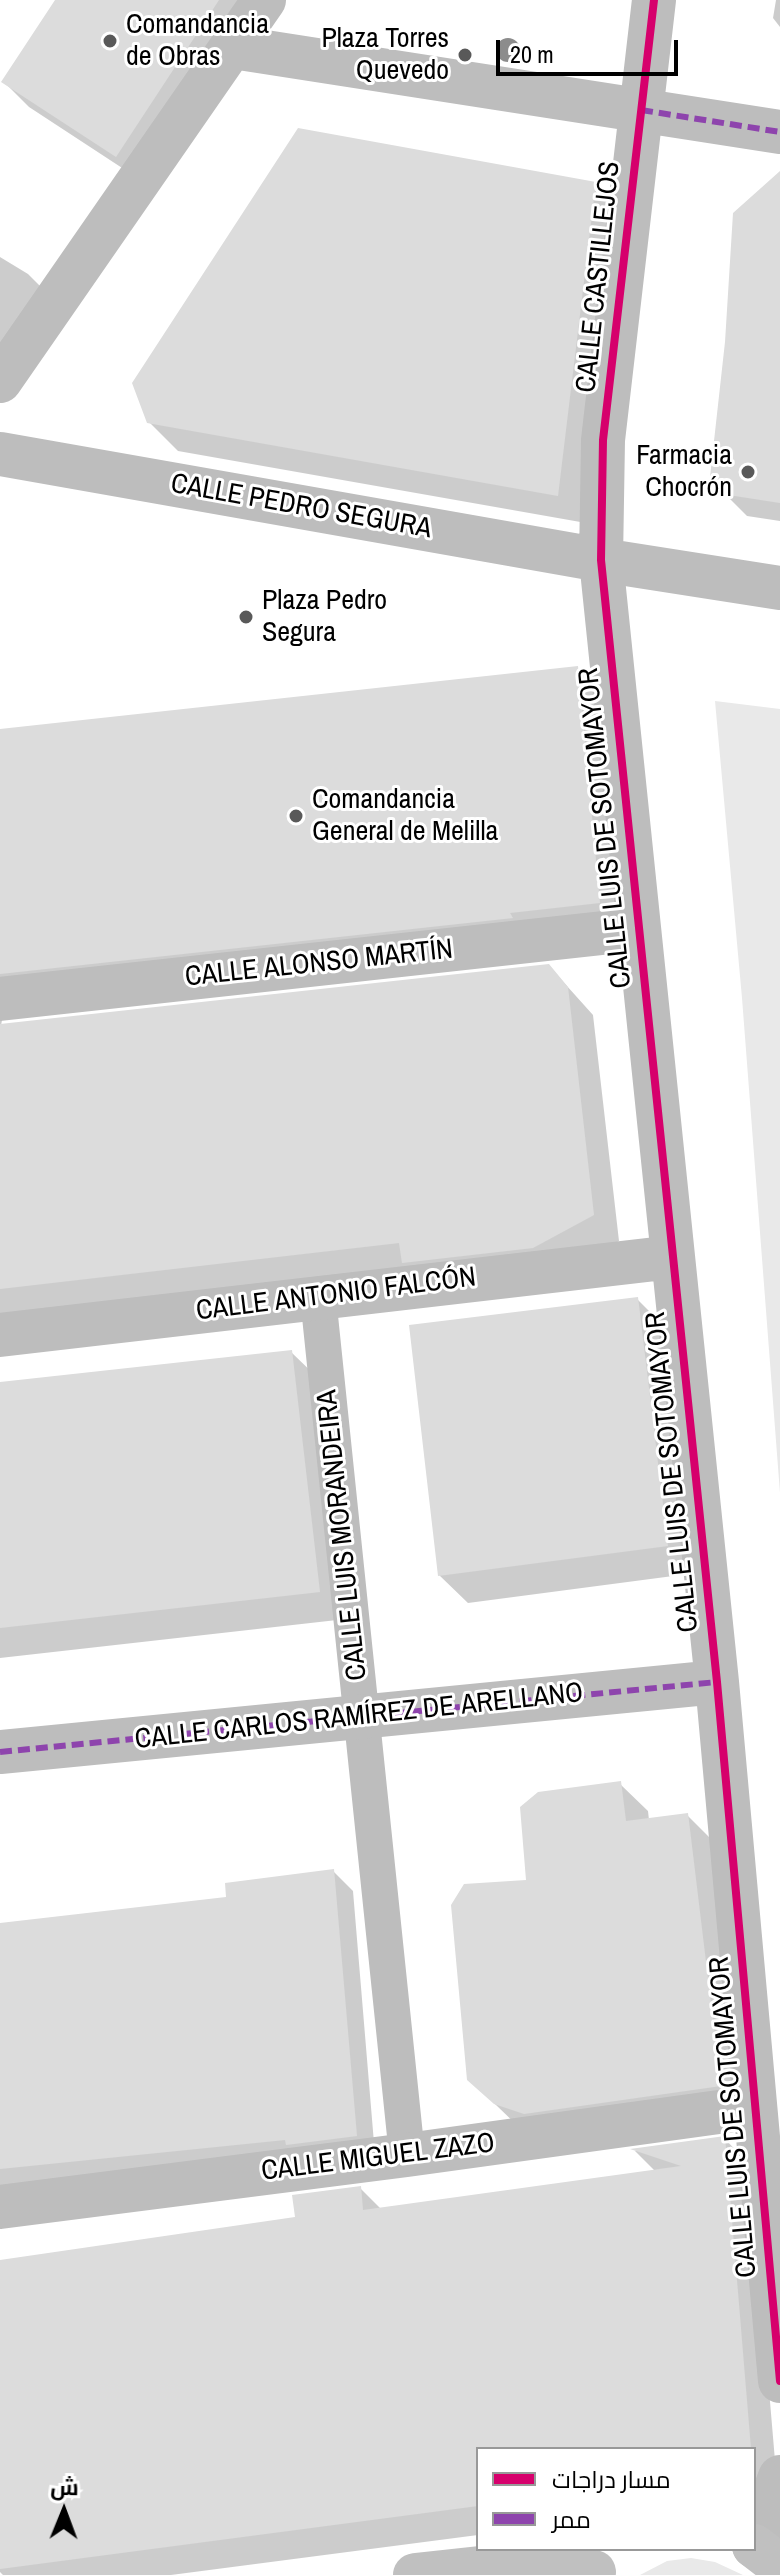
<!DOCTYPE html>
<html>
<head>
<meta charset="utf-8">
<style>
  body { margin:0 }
  #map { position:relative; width:780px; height:2575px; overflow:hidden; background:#fff; font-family:"Archivo Narrow",Cairo,sans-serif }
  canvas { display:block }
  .legend { position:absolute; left:476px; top:2447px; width:280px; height:104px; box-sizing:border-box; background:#fff; border:2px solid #999; margin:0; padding:10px 14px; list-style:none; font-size:24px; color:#000 }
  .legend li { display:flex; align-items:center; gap:16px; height:40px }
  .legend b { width:40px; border:2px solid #999 }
  .north { position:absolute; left:24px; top:2471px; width:80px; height:80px; -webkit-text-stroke:6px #fff; paint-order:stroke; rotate:1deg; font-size:22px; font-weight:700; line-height:32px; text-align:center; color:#000 }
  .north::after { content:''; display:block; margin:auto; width:28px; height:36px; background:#000; clip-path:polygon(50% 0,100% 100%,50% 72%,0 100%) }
  .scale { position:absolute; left:496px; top:40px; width:182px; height:36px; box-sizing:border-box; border:4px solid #000; border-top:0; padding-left:10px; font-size:24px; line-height:28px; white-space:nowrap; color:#000; -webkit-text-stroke:6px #fff; paint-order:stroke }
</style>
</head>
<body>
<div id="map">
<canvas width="780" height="2575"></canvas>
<ul class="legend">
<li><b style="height:10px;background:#d6006c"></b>مسار دراجات</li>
<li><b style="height:10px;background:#8e44ad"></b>ممر</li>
</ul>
<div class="north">ش</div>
<div class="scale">20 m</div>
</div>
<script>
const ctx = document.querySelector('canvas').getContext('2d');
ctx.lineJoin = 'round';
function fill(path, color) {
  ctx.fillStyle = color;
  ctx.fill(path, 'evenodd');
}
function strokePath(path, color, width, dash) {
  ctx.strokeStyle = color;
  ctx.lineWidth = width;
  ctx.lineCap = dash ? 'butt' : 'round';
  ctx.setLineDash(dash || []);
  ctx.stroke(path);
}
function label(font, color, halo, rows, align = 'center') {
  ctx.font = font + ' "Archivo Narrow",sans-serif';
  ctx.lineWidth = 6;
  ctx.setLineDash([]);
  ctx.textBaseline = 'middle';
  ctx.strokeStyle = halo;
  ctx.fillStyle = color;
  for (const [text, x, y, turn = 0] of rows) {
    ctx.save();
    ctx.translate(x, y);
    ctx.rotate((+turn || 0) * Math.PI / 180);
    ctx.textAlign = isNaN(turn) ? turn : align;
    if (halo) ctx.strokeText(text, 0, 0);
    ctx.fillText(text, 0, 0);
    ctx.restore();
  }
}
const green = new Path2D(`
  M715,701L780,709V1493L742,998Z
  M691,2558L715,2562L743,2575H640L667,2561Z`);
const shadow = new Path2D(`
  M57,0H261L142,181L29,107L4,82Z
  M776,0H780V27L773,18Z
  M595,183L623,212L586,523L178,451L149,422Z
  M780,197V521L747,516L724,493Z
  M0,257L28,274L52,298L0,381Z
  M577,668L603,694L625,928L3,1014L1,1026L549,966L593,1015L619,1241L560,1273L0,1317V731Z
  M637,1299L666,1328L696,1573L468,1603L439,1575Z
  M291,1352L319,1379L346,1619L0,1658V1384Z
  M620,1784L648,1811L649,1820L687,1815L715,1843L748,2114L523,2131L469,2079L528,1882Z
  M333,1871L353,1891L375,2155L0,2190V1924L229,1899Z
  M724,2138L750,2165L778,2496L754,2499V2449H478V2535L171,2575H3L0,2572V2262L297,2219L360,2188L382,2210L656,2172L635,2151Z`);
const building = new Path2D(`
  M55,0H219L116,157L1,82Z
  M298,128L596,182L558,496L147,423L132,383Z
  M780,171V503L722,494L710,477L725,342L733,213Z
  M578,666L600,903L510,913L513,918L0,974V729Z
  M549,964L568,987L594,1215L533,1248L402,1263L399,1243L0,1289V1024Z
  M638,1297L668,1546L438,1576L409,1325Z
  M292,1350L320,1592L0,1628V1382Z
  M621,1781L626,1821L688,1813L721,2086L524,2114L494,2104L467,2080L451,1905L464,1884L526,1880L520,1807L538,1792Z
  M334,1869L357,2136L286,2145L285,2140L0,2169V1923L226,1897L225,1883Z
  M725,2136L751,2449H478V2506L0,2569V2260L295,2217L292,2195L361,2186L363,2210L681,2166L630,2149Z`);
const service = new Path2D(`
  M318,1297L407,2155`);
const minor = new Path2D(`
  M654,0L603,440L601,560L717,1682L780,2381
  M233,47L780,132
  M0,381L264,0
  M0,454L601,560L780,588
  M0,999L639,929
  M0,1335L673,1257
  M0,1752L717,1682
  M0,2207L407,2155L755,2107
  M754,2546L780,2477`);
const secondary = new Path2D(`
  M754,2546L780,2566
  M415,2575L553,2560L594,2572`);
const quiet = new Path2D(`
  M641,110L780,132
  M0,1752L717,1682`);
const cycleway = new Path2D(`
  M654,0L603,440L601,560L717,1682L780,2381`);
const trees = [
  [508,50]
];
const markers = [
  [110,41,8,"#595959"],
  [465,55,8,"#595959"],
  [748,472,8,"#595959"],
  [246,617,8,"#595959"],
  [296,816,8,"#595959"]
];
const poiNames = [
  ["Comandancia",126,25],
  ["de Obras",126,57],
  ["Plaza Torres",449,39,"right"],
  ["Quevedo",449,71,"right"],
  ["Farmacia",732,456,"right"],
  ["Chocrón",732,488,"right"],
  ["Plaza Pedro",262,601],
  ["Segura",262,633],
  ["Comandancia",312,800],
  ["General de Melilla",312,832]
];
const streetNames = [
  ["CALLE CASTILLEJOS",599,277,-84],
  ["CALLE PEDRO SEGURA",301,507,10],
  ["CALLE LUIS DE SOTOMAYOR",606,828,-96],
  ["CALLE ALONSO MARTÍN",319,964,-6],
  ["CALLE ANTONIO FALCÓN",336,1295,-7],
  ["CALLE LUIS DE SOTOMAYOR",673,1472,-96],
  ["CALLE LUIS MORANDEIRA",343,1535,-96],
  ["CALLE CARLOS RAMÍREZ DE ARELLANO",359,1717,-6],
  ["CALLE LUIS DE SOTOMAYOR",734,2117,-95],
  ["CALLE MIGUEL ZAZO",378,2158,-7]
];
fill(green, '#e9e9e9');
fill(shadow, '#0003');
fill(building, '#dcdcdc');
strokePath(service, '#bdbdbd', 36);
strokePath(minor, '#bdbdbd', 44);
strokePath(secondary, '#c0c0c0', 44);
strokePath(quiet, '#8e44ad', 6, [12, 6]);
strokePath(cycleway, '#d6006c', 8);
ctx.fillStyle = '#8c8c8c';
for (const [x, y] of trees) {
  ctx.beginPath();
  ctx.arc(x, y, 12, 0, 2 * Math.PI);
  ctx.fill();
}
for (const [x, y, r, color] of markers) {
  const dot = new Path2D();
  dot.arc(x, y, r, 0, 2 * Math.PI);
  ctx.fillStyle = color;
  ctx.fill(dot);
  strokePath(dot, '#fff', 3);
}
label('28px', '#000', '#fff', poiNames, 'left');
label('28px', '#000', '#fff', streetNames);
</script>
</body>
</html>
